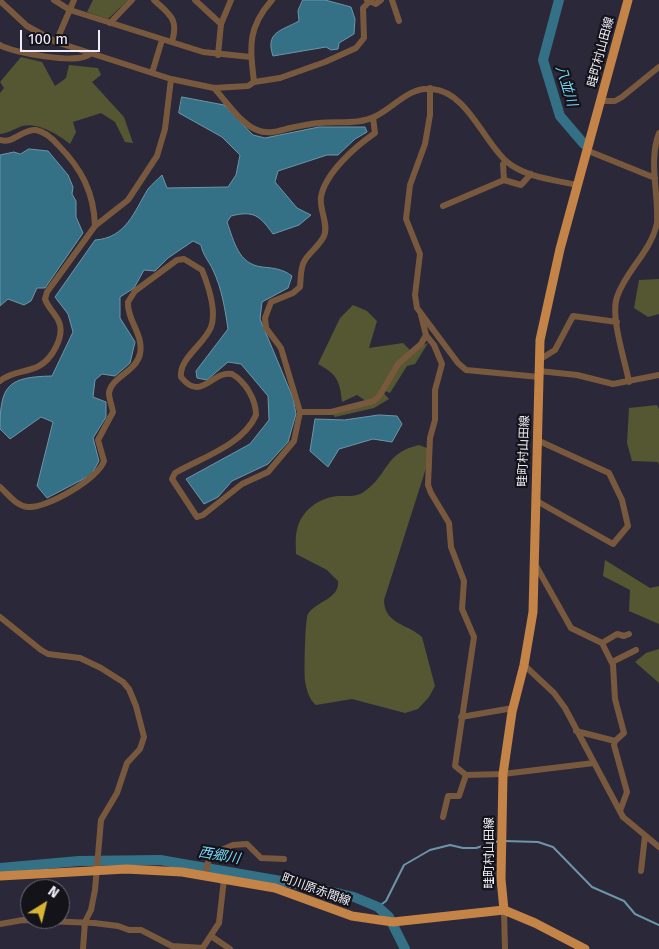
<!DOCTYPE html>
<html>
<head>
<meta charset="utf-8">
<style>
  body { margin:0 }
  #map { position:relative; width:659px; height:949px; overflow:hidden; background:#2b2939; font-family:"Fira Sans",sans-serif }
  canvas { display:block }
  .north { position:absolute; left:20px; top:879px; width:50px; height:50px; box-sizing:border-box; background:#14131a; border:1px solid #6b6a73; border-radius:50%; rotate:36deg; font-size:14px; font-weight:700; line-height:20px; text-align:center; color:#eeedf8 }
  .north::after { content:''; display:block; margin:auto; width:18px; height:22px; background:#d7b434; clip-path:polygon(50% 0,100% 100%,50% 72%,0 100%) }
  .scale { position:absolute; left:20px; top:30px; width:80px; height:22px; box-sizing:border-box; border:2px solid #eeedf8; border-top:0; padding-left:6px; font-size:15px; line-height:18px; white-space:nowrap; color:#eeedf8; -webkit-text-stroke:4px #14131a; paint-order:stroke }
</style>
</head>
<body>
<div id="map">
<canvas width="659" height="949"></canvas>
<div class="north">N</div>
<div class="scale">100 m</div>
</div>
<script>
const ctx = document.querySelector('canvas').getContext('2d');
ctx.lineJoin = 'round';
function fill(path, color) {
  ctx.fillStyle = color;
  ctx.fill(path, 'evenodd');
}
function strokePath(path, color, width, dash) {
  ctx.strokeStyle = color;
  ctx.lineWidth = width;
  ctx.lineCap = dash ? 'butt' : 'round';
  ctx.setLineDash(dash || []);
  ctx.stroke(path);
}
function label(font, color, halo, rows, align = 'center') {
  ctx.font = font + ' "Fira Sans","Noto Sans JP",sans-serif';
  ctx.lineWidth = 4.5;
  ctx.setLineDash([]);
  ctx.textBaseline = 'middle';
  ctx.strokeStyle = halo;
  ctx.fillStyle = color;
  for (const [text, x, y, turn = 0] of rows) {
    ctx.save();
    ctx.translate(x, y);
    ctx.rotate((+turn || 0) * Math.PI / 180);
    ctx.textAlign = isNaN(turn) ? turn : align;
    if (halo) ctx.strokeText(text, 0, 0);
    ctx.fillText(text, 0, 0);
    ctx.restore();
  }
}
const green = new Path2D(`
  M93,0H128L108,19L87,12Z
  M21,57L42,62L55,86L66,78L69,65L98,68L101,75L92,82L124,117L133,143L125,142L115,122L101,113L73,122L76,132L70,144C59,135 38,122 22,126C14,129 9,133 0,134V93L4,88L0,82Z
  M659,279V314L648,317L634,308L639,280Z
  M353,305L367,311L377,321L369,348L403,343L410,350L428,343L415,364L407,366L390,393L380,389L389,399L374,408L335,417L331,412L366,401L357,395L342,402C340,381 337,374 318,364L340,318Z
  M657,405L659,409V465L658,462L632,461L627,443L629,408Z
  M419,445L427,448V465L384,600C384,624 408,624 422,637L435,686L429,697L418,709L405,713L352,699L316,705C309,700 306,688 305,680C304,672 305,618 308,614C316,601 340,599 338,581L327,570L296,554C296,546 295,537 297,530C301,510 320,497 339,496C348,496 358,497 365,491C389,474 384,453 419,445Z
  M605,560L650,588L659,586V624L629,611L630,590L603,576Z
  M659,649V683L635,662L646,653Z`);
const water = new Path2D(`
  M303,0H325L351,7L355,19L354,34L339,43L338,49L331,50L326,47L273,56C265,32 281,31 299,21L298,11Z
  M182,97L224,105L253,135L265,138L319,127H365L367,132L355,139L338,155H327L278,171L275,182L297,208L311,215L299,225L273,234C260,216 254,210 231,216L227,222C234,241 238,264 262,267C273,268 283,269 292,276L288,288L262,302L260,319L293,398L296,414L288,442L268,464L232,481L218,497L204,504L186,479L250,444L269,420L268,396L241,364L228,362L207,380L197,378L196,371L228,329C225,309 222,289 213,270C209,261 203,256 201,245L193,241L168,258L155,271L144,270L134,288L120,297V318L135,342L130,363L115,376L102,374L95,380L93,397L106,402V417L93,438L99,461L91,475L47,498L37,486L53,422L41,417L10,439L0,429C0,385 8,377 52,376L73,332L68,314L55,297L95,240C126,238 134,212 148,189C152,184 158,179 162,175L167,188L228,187L236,175L240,155L222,137L179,113Z
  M29,149L48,151L68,175L73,187L72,194L76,201V217L83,233L45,288H37L31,301L24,305L8,299L0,306V155L14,152L20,154Z
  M379,415L397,416L402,424L392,442L373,439L339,449L328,467L310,451L315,419L344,420Z`);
const stream = new Path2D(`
  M504,841L538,842L553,847L592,887L624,901L635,914L659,925
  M378,907L386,901L404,865L430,850L450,845L463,848H476L499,841`);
const river = new Path2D(`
  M559,0L543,60L560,116L584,144
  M0,868L79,861L160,860L298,884L354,897L378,907L389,917L405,949`);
const minor = new Path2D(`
  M54,0L70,10L203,52L251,57
  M154,0C170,15 179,19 172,42
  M195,0L221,24
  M367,0L376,4L381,0
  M392,0L399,21
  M0,1L27,26L56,42L171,79L214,88L248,86L254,82L280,78L325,62L356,48L364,38L363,8L369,2
  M110,23L132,0
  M56,42L74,0
  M0,45C13,53 80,65 90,54
  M218,55L221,24L231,0
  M152,73L162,40
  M254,82C250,47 247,28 272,0
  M214,88C226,101 240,123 257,130C268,135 278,131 290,128C299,126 310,124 319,123C338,121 359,125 376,116C394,107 410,86 432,89C467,92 482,139 506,161C524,177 554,180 577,185
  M430,88V115L425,144L410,185L406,219L420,254L415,295L417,308L458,363L466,370L539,377
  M600,101H615L622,97L659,67
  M0,140C14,144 22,129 36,130C45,132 52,138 58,145C81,168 94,192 95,226
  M586,150L655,178
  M506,161L503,164L504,180L521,185L531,174
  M443,206L504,180
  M421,315L426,335L434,345L442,364L435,390V420L430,438L428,485L431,493L449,523L451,547L464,581L462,609L474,637L455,766L466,775L503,774L594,763
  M539,360L555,350L573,316L617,322
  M539,371L577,375L613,384L659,375
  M0,381C12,371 26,373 39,366C52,359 65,336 59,322C56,314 48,308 45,299L47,292L95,226L128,200L157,156L165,129L171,79
  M629,382C625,360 610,317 617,297C626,270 651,252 657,223C659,194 648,162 659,133
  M300,412H331L374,401L380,395L398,364L421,344L426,335
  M0,487C8,494 16,506 28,507C46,509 99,478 104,461L98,440L113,412C112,406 109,399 109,393C111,377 136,372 140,354C144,334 127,321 128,302L135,291L177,260L184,259L202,270C208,285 217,311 211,327C204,345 179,358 181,377C201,403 212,370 232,374C246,382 256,400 256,415C243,445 201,458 175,473L172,479L197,517L203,515L242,484L268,472L294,441L300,412L281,348L266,328L265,318L271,302L293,293L300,287C301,278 300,267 305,260C310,252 320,245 324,236C329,225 319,209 321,197C325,173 356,146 375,133L373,118
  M535,500L613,544L628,526L622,500L609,473L537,440
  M535,564L571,628L602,643L613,665L615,699L624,733L615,741L614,745L627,792L620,811
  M0,617L41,650L48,654L80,658L101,668L123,682L129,689L136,706L144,737L140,749L127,763L117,793L101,820L95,890L91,910L85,922L83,949
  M602,643L617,634L624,636L629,634
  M612,662L636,650
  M524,665L554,693L565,708L623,817L659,847
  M461,717L513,708
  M576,731L615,741
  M443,817L448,796H459L466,775
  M641,871L645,836
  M205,876L210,855L233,845L247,844L261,858L284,859
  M504,910L505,949
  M0,924L23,920L94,923L118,926L129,930H141L172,946L203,948
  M211,936L230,949
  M202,949L219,923L224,879`);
const major = new Path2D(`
  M0,876L126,869L182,872L275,888L352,916L393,922L504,910L535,923L585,949
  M504,910L501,879L503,774L512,712L524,665L533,612L540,340L560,249L628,0`);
const streetNames = [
  ["畦町村山田線",601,52,-75],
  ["畦町村山田線",524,451,-88],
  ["畦町村山田線",490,853,-90],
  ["町川原赤間線",316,890,20]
];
const waterNames = [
  ["八並川",566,86,73],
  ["西郷川",219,856,10]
];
fill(green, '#545731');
fill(water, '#357186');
strokePath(water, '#6c96a8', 1);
strokePath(stream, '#6c96a8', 2);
strokePath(river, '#357186', 10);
strokePath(minor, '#79593d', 6);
strokePath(major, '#c58447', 9);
label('12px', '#eeedf8', '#14131a', streetNames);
label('italic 14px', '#76d3f5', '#14131a', waterNames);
</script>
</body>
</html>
